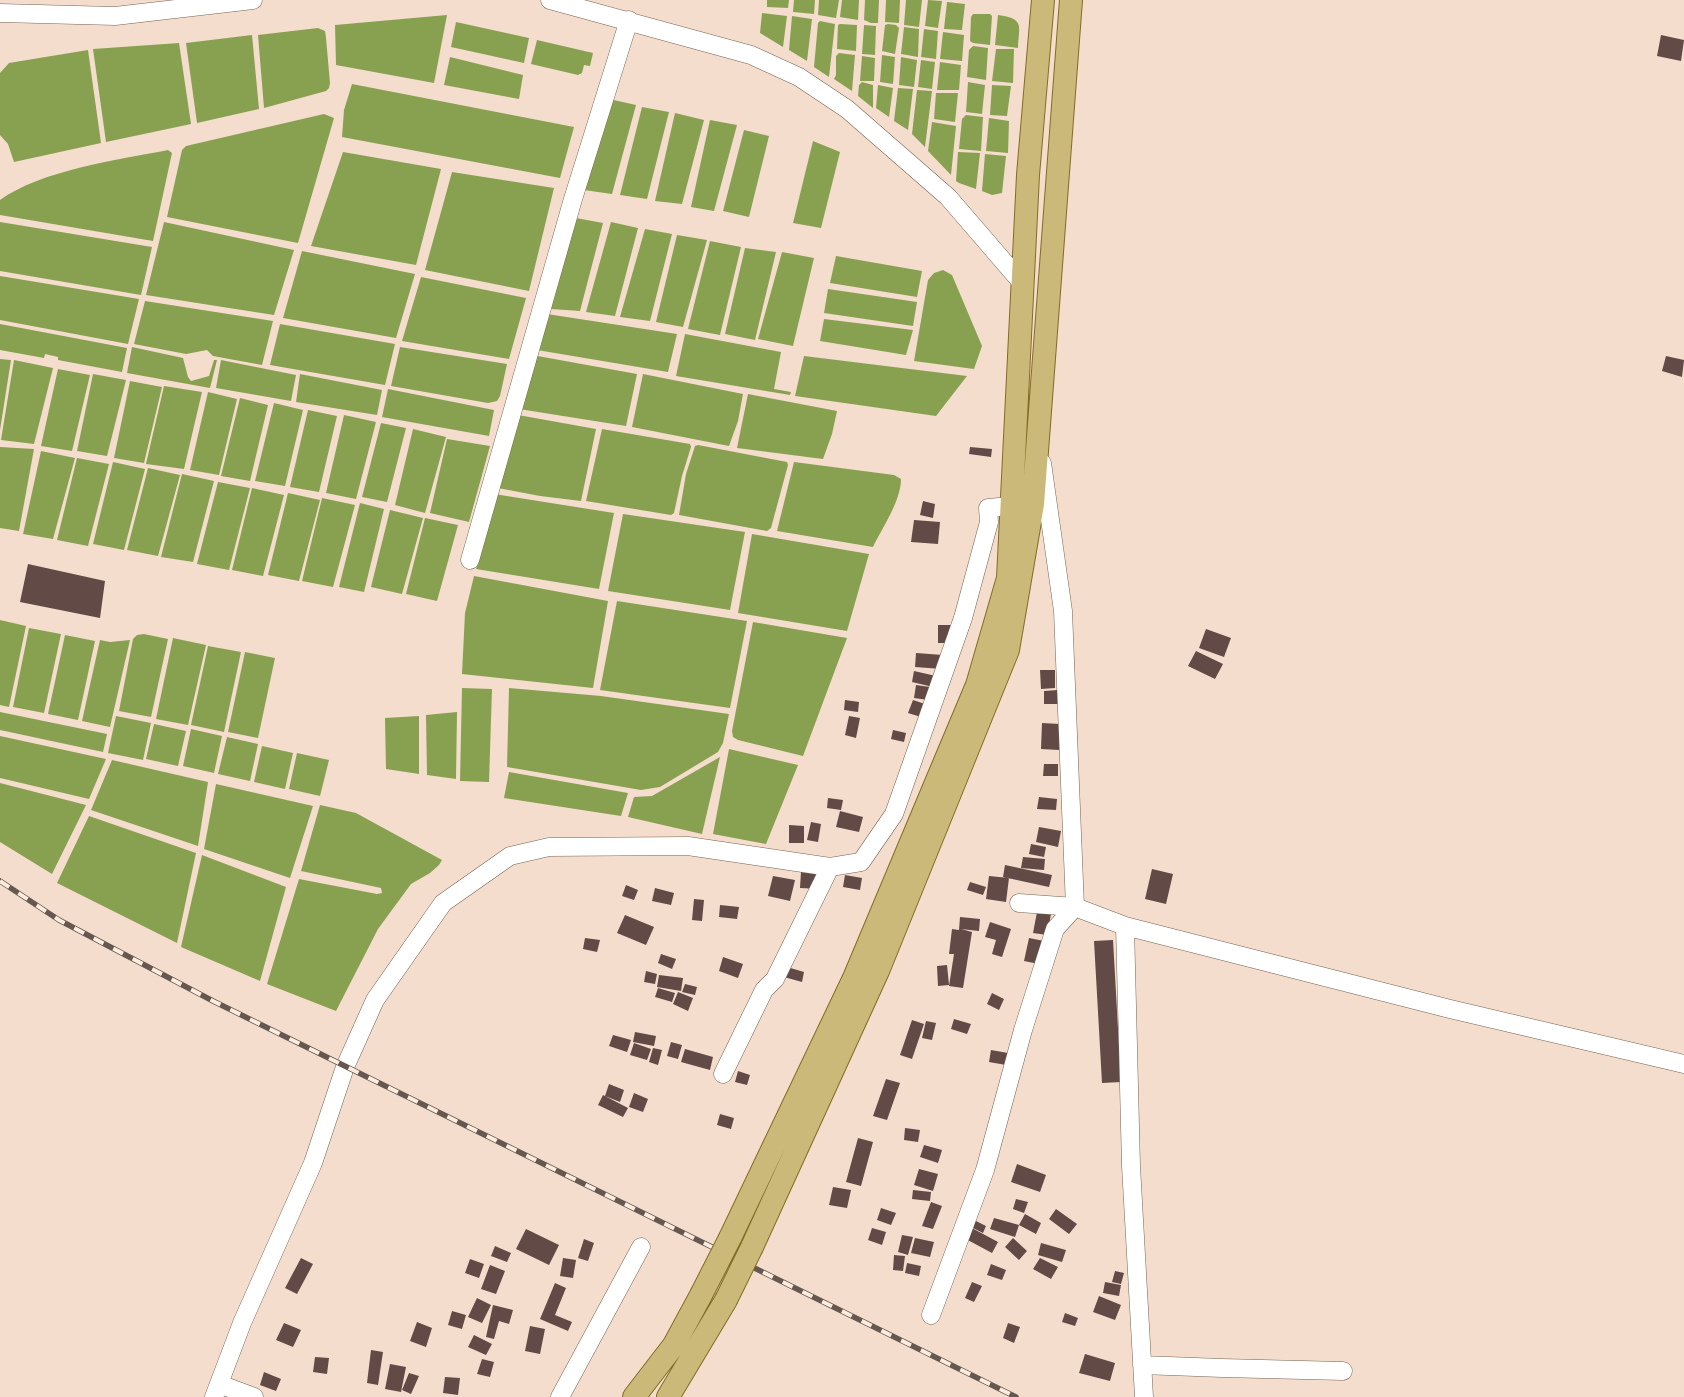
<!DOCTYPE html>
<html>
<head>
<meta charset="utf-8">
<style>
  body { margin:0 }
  canvas { display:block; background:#f4ddcc }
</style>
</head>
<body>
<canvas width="1684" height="1397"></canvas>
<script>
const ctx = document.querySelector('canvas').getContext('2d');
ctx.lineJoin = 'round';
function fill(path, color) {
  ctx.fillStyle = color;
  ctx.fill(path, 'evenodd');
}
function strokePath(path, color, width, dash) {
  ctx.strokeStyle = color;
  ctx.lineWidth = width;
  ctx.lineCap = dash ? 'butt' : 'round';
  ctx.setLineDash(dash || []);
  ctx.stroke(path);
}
const water = new Path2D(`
  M767,0H789L788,8L767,7Z
  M794,0H815L814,14L793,12Z
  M819,0H839L836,18L818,15Z
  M842,0H859L858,20L840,17Z
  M865,0H879L878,23H871L864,20Z
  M886,0H900L899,23L885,22Z
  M906,0H922L919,27L904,25Z
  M928,0L942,1L938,28L925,26Z
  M947,2L965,4L962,30L944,29Z
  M762,13L787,16L783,47L760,33Z
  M973,14H990L992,16L990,45L973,43L970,41L971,17Z
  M447,15L434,83L336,65L335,25Z
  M998,15C1025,19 1019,25 1018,48L995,45Z
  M792,16L812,19L807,61L789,50Z
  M820,21L835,24L829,77L814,67L818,23Z
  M456,22L529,38L524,63L451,47Z
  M840,24L857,25L856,51L837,49L838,25Z
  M888,24L896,25L899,28L895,54L882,51L885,25Z
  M864,25L876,26L875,55L862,54Z
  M904,27L919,29L918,57L901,54Z
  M318,28L325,31L326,38L330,83L329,88L326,91L264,108L258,35Z
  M924,29L938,31L936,59L921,57Z
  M943,32L964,35L962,61L940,59Z
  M252,35L259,109L197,123L186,43Z
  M537,40L593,53L590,66L584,65L582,73L578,75L531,64Z
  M179,43L191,124L106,142L93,49Z
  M973,46L988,48L986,80L967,77L969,50Z
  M996,49H1014L1013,83L992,81Z
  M88,50L101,143L14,162L8,144L0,135V73L9,63Z
  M839,53L855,55L852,91L834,79L836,75V56Z
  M882,55L895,57L893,84L880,82Z
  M862,56L875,58L874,81H860Z
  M450,57L523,75L519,99L444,85Z
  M901,57L917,60L914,87L899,85Z
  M921,60L935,62L932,89L918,87Z
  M940,62L961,65L959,90H937Z
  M862,82L873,85V108L858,96L859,85Z
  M968,82L985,85L982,114L966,112Z
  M352,84L574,127L560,178L342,137L344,110Z
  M878,85L893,88L889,117L876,108Z
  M992,85L1011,86L1007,116L990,115Z
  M898,88L913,89L908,130L894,121Z
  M917,90L932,91L925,147L912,134Z
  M936,93H958L955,122L934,119Z
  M609,99L636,105L612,194L584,190Z
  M642,107L669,112L647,199L620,195Z
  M675,113L704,120L682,204L655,201Z
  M324,114L334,118L298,243L167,217L182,150L186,146Z
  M966,115L983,117L981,151L959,149L962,119Z
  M989,118L1009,121L1008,153L986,151Z
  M710,120L737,125L714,211L691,207Z
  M932,122L956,126L951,175L928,151Z
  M744,130L769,136L749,217L723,211Z
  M813,141L840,152L821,228L793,223Z
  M168,150L172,153L153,241L0,215V200C42,170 117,160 168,150Z
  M343,152L441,169L416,265L311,246Z
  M958,152L980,153L976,189L959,183L956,181Z
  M985,154L1006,156L1002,193L992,195L982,191Z
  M452,172L554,188L529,291L425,270Z
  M576,218L603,223L580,311L551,309Z
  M0,222L152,247L141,295L0,271Z
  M164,222L294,250L274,315L146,295Z
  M611,222L638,228L615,316L586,312Z
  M645,229L672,234L650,321L620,317Z
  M677,235L707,240L683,327L656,322Z
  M710,241L741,247L720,335L688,329Z
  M745,248L776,252L755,340L725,334Z
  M302,251L415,274L396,338L283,318Z
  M782,252L814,258L793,346L758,339Z
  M836,256L922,271L917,297L830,283Z
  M943,270L952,275L982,346L974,369L914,361L928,280L934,273Z
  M0,276L139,299L128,344L0,320Z
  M421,277L526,298L509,359L402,341Z
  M828,289L917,302L913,326L824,313Z
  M145,301L273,321L262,365L213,356L207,350L186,354L134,344Z
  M547,314L677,334L668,372L537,350Z
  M824,319L913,330L906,355L820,341Z
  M0,324L127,348L122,372L58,360V357L45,354L44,358L0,350Z
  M280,324L395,344L385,385L270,365Z
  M685,334L781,352L774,389L791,392L790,395L676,376Z
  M132,347L183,358L188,377L191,381L209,376L214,360H217L210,388L127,373Z
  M400,347L507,364L500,396L497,401L488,403L391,386Z
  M532,355L637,374L626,426L519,409Z
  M804,356L967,376L936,416L795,396Z
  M0,359L11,360L0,430Z
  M14,360L53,368L34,444L1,440Z
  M221,360L296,375L291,401L216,388Z
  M58,369L90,375L72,451L41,446Z
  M93,374L126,380L107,456L77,451Z
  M300,374L382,390L377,415L296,402Z
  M643,374L743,394L738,421L729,446L632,427Z
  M130,381L162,387L144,463L114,458Z
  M164,386L202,392L184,469L146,464Z
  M388,389L494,410L489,436L382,417Z
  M208,392L237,399L219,475L190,470Z
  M748,394L837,411L832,434L823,459L737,448Z
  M240,398L268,405L250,481L221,476Z
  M274,403L303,410L285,486L255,481Z
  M308,410L337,416L319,492L290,487Z
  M344,415L376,422L356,499L326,493Z
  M518,415L596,429L581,501L540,496L498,488Z
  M381,423L406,428L387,502L362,497Z
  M413,429L446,437L425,513L395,505Z
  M602,429L690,444L691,447L682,476L674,513L671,515L586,501Z
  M447,439L490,446L469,522L430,513Z
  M698,445L787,462L788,465L771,528L767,531L679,515L686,474L695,446Z
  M0,447L34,449L19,531L0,528Z
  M41,451L75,458L53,539L23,534Z
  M77,458L109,464L88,546L57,540Z
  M113,462L145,469L124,550L93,544Z
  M794,462L894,475L901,479C901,501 882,528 873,547L777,531Z
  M148,468L180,475L158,556L127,550Z
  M182,474L214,481L193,562L161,557Z
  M218,482L250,488L229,570L197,564Z
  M252,488L284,495L263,576L232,570Z
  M288,493L320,500L299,581L268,575Z
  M494,494L614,513L599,589L476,569Z
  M322,498L355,505L333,587L302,581Z
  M360,503L384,509L364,592L339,587Z
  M390,510L423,518L402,594L371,587Z
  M623,514L745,532L730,610L608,591Z
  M425,518L458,525L437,601L406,594Z
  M752,534L869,554L847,631L738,613Z
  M474,576L608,601L593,688L462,674L465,613Z
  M617,601L747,621L730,708L600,690Z
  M0,620L26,626L9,707L0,705Z
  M753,622L847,638L803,756L738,740L733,737L732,731Z
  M29,628L61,634L44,713L13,707Z
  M144,634L168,639L151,717L119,711L133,639L137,635Z
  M65,635L95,641L78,720L48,714Z
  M173,638L206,645L188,725L156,719Z
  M100,640L110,642L130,640L110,727L82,721Z
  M208,646L241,652L224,732L191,725Z
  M245,652L275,658L258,738L228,732Z
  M462,688L492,689L489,782L460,781Z
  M509,688L601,696L729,714L723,743L718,752L660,787L641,790L507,767Z
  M0,712L107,734L103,752L0,730Z
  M457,712L456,779L427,775L426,715Z
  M116,716L151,723L143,760L108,753Z
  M419,716V774L386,769L385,718Z
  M154,724L186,731L178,766L146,759Z
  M191,729L222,736L214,773L183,766Z
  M0,736L106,759L89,799L0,778Z
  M227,737L258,744L250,781L218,774Z
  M262,746L293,753L285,789L254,782Z
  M729,749L798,765L766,844L713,834Z
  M297,753L329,760L320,796L289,789Z
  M720,757L702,834L628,817L634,797L652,796Z
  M112,760L208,782L198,846L91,810Z
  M509,772L628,793L621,816L504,798Z
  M0,783L86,805L52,874L0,842Z
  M216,784L313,806L290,878L204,849Z
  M320,805L356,813L442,860L439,865L430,873L411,884L378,929L336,1011L267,984L299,879L377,894L382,893L381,888L301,871Z
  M89,816L196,853L177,943L57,883Z
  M202,855L286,887L260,981L181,947Z`);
const building = new Path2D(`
  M1661,35L1684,40L1681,61L1657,56Z
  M1666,356L1684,360L1682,377L1662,371Z
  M970,447L992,449L991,457L969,454Z
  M923,501L935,504L933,518L920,515Z
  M914,520L940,522L938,544L911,542Z
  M28,564L105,581L100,618L20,602Z
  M938,625H951V643H938Z
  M1206,629L1231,638L1224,657L1199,648Z
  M1196,651L1223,664L1215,679L1188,666Z
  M916,653L943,655L942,669L915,667Z
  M1040,670H1055V688L1041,689Z
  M914,671L936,676L933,687L912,682Z
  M916,685L930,687L928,700L914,698Z
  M1058,690L1059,704H1044V691Z
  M845,700L859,702L858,712L844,710Z
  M913,700L925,704L921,717L908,713Z
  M849,716L860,718L856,738L845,735Z
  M1042,723L1060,724L1059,750L1041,749Z
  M893,730L906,733L904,742L891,739Z
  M1044,764H1058V776H1043Z
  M1039,797L1057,799L1056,810L1037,809Z
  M828,798L843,800L841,810L827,808Z
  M840,811L863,817L859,832L836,827Z
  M811,822L821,824L818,842L807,840Z
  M789,825L804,826V843H789Z
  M1039,827L1061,831L1058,847L1036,842Z
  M1031,844L1046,847L1044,857L1029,854Z
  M1023,857L1045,859L1044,870L1021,868Z
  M1005,865L1052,875L1049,887L1003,877Z
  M1152,869L1173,874L1166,904L1145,899Z
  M801,872L820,873V889L800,888Z
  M845,875L862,878L860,890L843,887Z
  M773,876L795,880L790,901L768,896Z
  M989,876L1009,878L1006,902L986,899Z
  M970,882L986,887L983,895L967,890Z
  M626,885L638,890L634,900L622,896Z
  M655,888L674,893L671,905L652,901Z
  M694,899L704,900L702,921L692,920Z
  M720,905L739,907L737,919L719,917Z
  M1037,912L1051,914L1047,935L1033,933Z
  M625,915L654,927L646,945L617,933Z
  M960,917L980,919L979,931L961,929L972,932L963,988L949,986L954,954H949L952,929L959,930Z
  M990,922L1011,929L1002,957L992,954L996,940L985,937Z
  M585,938L600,940L597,952L583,949Z
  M1029,938L1044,941L1039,964L1024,961Z
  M1113,940L1121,1082L1102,1083L1094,941Z
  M661,954L676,959L672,969L658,963Z
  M723,957L743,964L738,978L719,971Z
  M947,965L949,985L938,986L937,966Z
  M787,967L804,972L802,982L784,977Z
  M646,971L657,974L655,984L644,982Z
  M659,975L683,978L681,991L657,987Z
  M685,984L697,987L695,995L682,992Z
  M658,988L675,993L672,1002L655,997Z
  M678,992L693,998L688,1011L673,1004Z
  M992,993L1004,999L999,1010L987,1004Z
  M954,1019L971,1024L967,1034L951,1029Z
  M912,1020L924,1024L912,1059L900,1055Z
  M926,1021L936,1023L932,1040L922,1038Z
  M635,1032L656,1036L654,1046L633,1042Z
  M613,1035L631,1040L627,1052L609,1046Z
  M671,1042L682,1045L678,1059L667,1056Z
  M634,1043L651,1049L647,1060L630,1055Z
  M653,1048L662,1050L658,1065L649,1062Z
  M685,1049L713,1057L710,1070L681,1062Z
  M991,1050L1008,1053L1006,1065L989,1062Z
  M738,1071L750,1075L747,1085L735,1082Z
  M886,1079L900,1083L887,1120L873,1116Z
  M609,1084L624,1090L620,1102L605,1096Z
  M634,1093L648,1099L643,1112L629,1107Z
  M603,1095L628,1108L623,1117L598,1105Z
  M720,1114L734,1118L731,1129L717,1125Z
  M905,1128L920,1130L918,1142L904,1140Z
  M858,1138L873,1142L861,1186L846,1182Z
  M924,1145L942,1150L938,1163L920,1157Z
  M1017,1164L1046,1175L1040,1192L1011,1182Z
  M919,1169L938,1174L933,1191L914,1185Z
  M833,1187L851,1190L847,1208L829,1205Z
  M913,1190L931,1192L930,1201L912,1199Z
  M1016,1199L1028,1202L1024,1213L1013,1209Z
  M931,1202L942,1206L933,1229L922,1226Z
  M881,1208L896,1213L891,1225L877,1220Z
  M1056,1209L1077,1224L1069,1234L1049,1219Z
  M1025,1214L1041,1223L1036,1234L1019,1225Z
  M994,1218L1019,1225L1015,1237L990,1229Z
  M974,1220L986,1226L983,1233L971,1227Z
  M970,1227L998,1242L992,1253L964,1238Z
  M872,1228L886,1232L882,1245L868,1240Z
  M526,1229L559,1245L549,1265L516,1249Z
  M902,1235L913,1237L908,1255L898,1252Z
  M915,1238L934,1242L930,1257L911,1253Z
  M1013,1238L1027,1251L1019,1260L1005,1247Z
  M584,1239L594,1243L588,1261L578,1258Z
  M1041,1243L1066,1250L1062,1262L1038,1255Z
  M495,1246L511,1253L507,1262L491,1256Z
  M894,1255L905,1256L903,1271L893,1270Z
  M301,1258L313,1264L297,1294L285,1288Z
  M563,1258L576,1260L573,1278L560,1276Z
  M1040,1258L1058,1267L1051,1279L1033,1269Z
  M470,1259L484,1264L479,1278L465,1273Z
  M907,1263L921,1266L919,1276L905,1273Z
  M991,1264L1006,1270L1002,1280L987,1275Z
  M490,1265L505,1271L496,1294L481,1289Z
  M1115,1271L1124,1273L1121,1284L1112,1282Z
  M972,1282L982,1286L974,1302L965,1298Z
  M1105,1282L1121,1285L1119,1296L1103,1293Z
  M555,1283L566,1288L555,1315L572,1322L568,1331L540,1319Z
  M1099,1296L1121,1305L1115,1320L1093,1312Z
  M477,1298L491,1305L482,1323L468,1317Z
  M493,1305L513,1310L509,1324L499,1321L494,1339L486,1337Z
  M452,1311L466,1315L462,1329L448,1325Z
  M1065,1313L1078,1318L1075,1326L1062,1322Z
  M417,1322L432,1328L426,1347L410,1341Z
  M284,1323L301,1330L293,1347L276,1340Z
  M1008,1323L1020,1327L1014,1343L1003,1338Z
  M530,1326L545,1329L540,1354L525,1351Z
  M474,1335L492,1344L486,1355L468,1347Z
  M371,1350L383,1352L378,1385L367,1383Z
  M1085,1354L1115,1363L1110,1381L1079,1373Z
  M315,1357L329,1358L327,1374L313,1372Z
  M482,1359L494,1362L490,1377L477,1374Z
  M390,1364L406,1367L401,1392L385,1389Z
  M264,1372L281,1379L276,1391L260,1385Z
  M409,1373L419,1376L411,1394L402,1390Z
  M445,1377L460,1378L458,1395L443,1393Z`);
const minor = new Path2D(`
  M550,0L751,55L799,77L847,109L948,197L1023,284
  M0,13L115,16L253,0
  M1042,463L1063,611L1075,907L1125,926L1131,1166L1144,1397
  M470,560L573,199L629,20
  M1019,903L1075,907
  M1125,926L1450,1009L1684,1064
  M723,1074L764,990L775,979L830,867
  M931,1315L985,1170L1023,1030L1055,929L1075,907
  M1142,1365L1222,1368L1343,1371
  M219,1384L254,1397
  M214,1397L242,1323L313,1163L345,1067L375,1000L443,903L510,856L549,847L688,846L830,867L861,862L894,814L963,618L989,522L988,508L1022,505
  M560,1397L641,1247`);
const major = new Path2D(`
  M730,1238L854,978L977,685L1008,578L1028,175L1043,0
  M752,1247L878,971L1008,650L1033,504L1071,0
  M634,1397L674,1345L701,1295
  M668,1397L726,1300`);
const rail = new Path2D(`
  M0,881L59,920L213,1001L1016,1397`);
const majorBridge = new Path2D(`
  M701,1295L730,1238
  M726,1300L752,1247`);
fill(water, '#88a150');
fill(building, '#624a46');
strokePath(minor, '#766353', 19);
strokePath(major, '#836c25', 24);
strokePath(minor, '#fff', 18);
strokePath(major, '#cbb979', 22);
strokePath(rail, '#645850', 5.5);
strokePath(rail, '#feecde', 4, [11]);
strokePath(majorBridge, '#836c25', 24, []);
strokePath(majorBridge, '#cbb979', 22);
</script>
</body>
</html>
